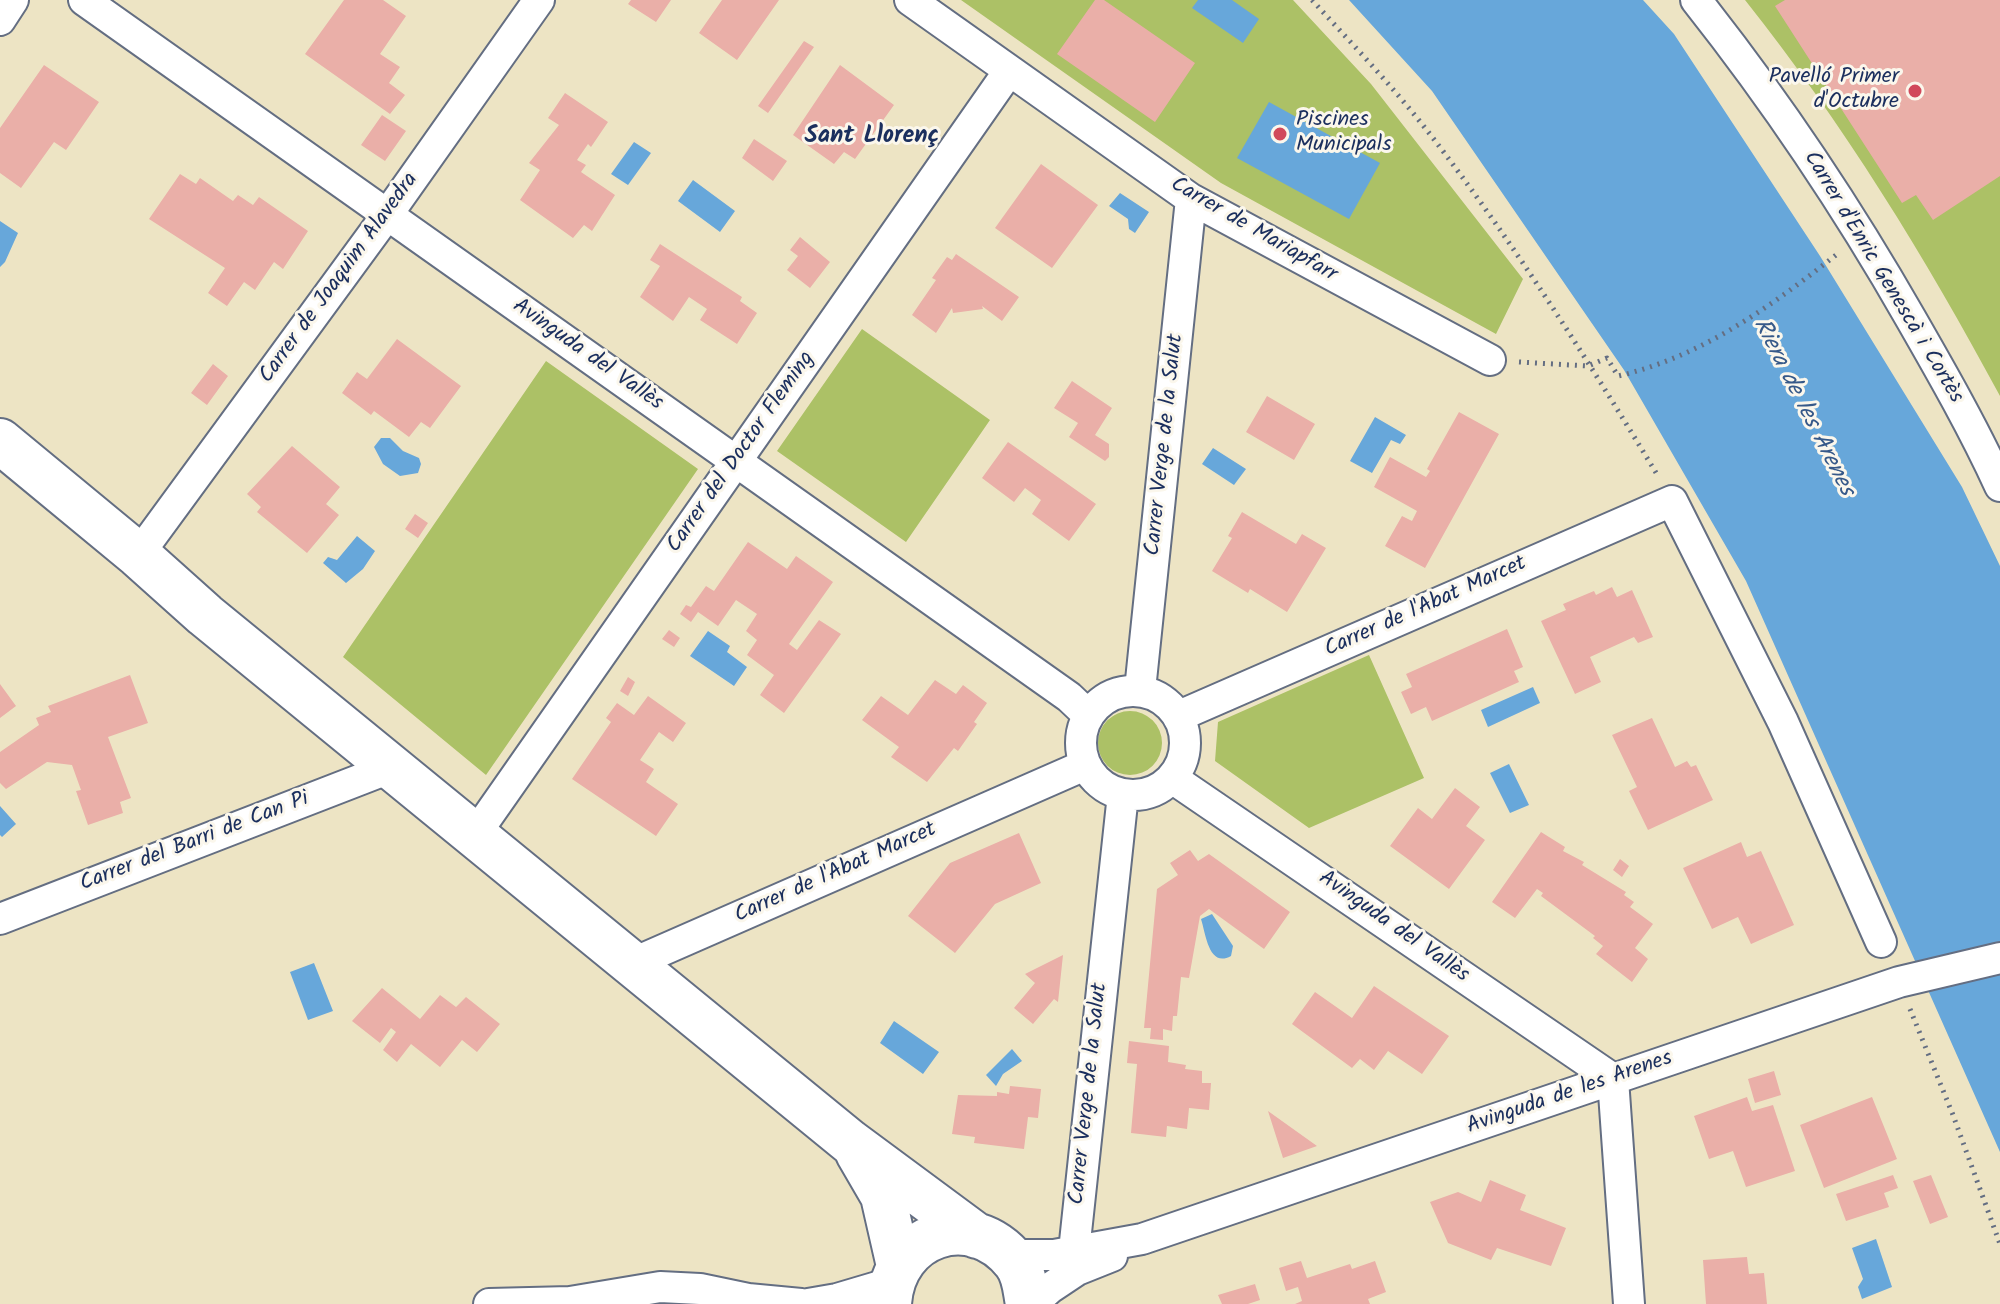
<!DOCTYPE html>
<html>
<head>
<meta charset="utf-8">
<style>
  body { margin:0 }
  canvas { display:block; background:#ede4c4 }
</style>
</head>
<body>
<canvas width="2000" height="1304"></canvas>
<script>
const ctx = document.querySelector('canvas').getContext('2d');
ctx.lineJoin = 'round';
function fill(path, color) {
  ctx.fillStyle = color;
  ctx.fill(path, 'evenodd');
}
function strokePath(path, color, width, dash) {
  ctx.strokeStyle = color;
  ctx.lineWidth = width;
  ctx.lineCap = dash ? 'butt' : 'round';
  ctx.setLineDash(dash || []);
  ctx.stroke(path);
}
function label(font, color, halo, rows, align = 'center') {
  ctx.font = font + ' Kalam,sans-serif';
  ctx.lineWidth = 6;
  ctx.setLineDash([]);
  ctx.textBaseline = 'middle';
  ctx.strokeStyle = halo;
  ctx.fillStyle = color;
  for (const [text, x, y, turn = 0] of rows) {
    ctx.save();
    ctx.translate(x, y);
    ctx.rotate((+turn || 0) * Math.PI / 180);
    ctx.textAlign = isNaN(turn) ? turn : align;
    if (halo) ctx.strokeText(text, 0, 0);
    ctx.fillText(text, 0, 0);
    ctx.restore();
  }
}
const green = new Path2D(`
  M961,0H1293L1371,84L1523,279L1496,334L1221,183Z
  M1745,0H2000V396C1926,258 1843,123 1745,0Z
  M862,329L990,420L906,542L777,451Z
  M546,361L698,469L486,775L343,657Z
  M1369,655L1424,778L1309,828L1215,761L1218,722Z
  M1098 743a32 32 0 1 1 64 0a32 32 0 1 1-64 0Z`);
const water = new Path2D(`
  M1198,0H1232L1259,19L1243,43L1192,8Z
  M1349,0H1643L1674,34L1820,256L1962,487L2000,566V1152L1746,581L1624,370L1432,91Z
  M1269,102L1380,163L1349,219L1237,158Z
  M634,142L651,153L628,185L611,174Z
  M693,180L735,211L720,232L678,201Z
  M1120,193L1149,212L1135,233L1129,229L1128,219L1109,206Z
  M0,221L18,233L5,262L0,267Z
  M1375,417L1406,435L1400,444L1391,440L1372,473L1350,461Z
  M381,438H390L403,451L419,458L421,464L418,473L400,476L383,464L374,447Z
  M1213,448L1246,469L1234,485L1202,464Z
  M357,536L375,551L363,569L346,583L323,563L328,557L337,560Z
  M708,631L730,646L727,652L747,667L734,686L690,656Z
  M1533,687L1540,703L1488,727L1481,710Z
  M1509,764L1529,805L1510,813L1490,773Z
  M0,806L16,824L2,837L0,835Z
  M1212,914L1233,946L1231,956C1209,968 1206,935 1201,919Z
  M314,963L333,1011L308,1020L290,972Z
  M894,1021L939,1052L923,1074L880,1043Z
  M1012,1049L1022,1061L1003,1074L996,1086L986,1075Z
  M1876,1239L1892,1287L1862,1299L1858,1287L1863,1279L1852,1248Z`);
const building = new Path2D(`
  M344,0H383L406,16L380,54L400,67L389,83L405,95L390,114L305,54Z
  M631,0H671L656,22L628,4Z
  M722,0H779L737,60L699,33Z
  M1095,0H1104L1195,63L1155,122L1057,54Z
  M1785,0H2000V176L1933,220L1916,195L1902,203L1775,6Z
  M804,41L814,47L768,113L758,106Z
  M44,65L99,102L66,150L54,142L21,188L0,173V128Z
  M840,65L894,105L855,159L844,152L834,164L793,135Z
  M565,93L608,122L591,147L588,144L577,160L586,165L581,172L615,195L592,231L584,225L573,238L520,200L540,170L529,163L559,125L548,118Z
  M382,115L406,131L385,161L361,145Z
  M754,139L787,161L773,181L742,158Z
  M1041,164L1098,205L1052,268L995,228Z
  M180,174L196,184L200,178L233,201L238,195L253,205L259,197L308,231L283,269L274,262L255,290L244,282L227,306L208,293L225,268L149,219Z
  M800,237L830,262L810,288L787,270L798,256L790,250Z
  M660,244L742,297L740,301L757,313L737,344L700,320L707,309L689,297L673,321L640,297L660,266L650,260Z
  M956,254L1019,297L1002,321L982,306L983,309L953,313L952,308L936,333L912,315L936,280L932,278L947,257L952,260Z
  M397,339L461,386L430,428L421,422L409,437L374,411L371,415L342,393L357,372L367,379Z
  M213,364L228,376L207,405L191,393Z
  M1072,381L1112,408L1095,435L1109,444V457L1105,461L1069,437L1078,423L1054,408Z
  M1267,396L1315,424L1294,460L1246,432Z
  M1459,412L1499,434L1425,568L1385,546L1402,516L1412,521L1417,511L1374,487L1390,457L1426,477L1430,471L1427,469Z
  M1008,442L1096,504L1069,541L1032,514L1041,500L1025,488L1014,502L982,478Z
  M292,446L340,487L326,504L339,515L307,553L257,512L261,507L247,494Z
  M1242,512L1296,544L1302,534L1326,548L1287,612L1250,589L1248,593L1212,571L1232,538L1228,536Z
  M415,514L428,523L418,538L405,529Z
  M748,542L787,569L796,556L833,582L789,644L797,650L819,620L841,634L784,713L760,695L774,675L747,655L757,640L746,631L757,614L736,600L718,626L698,612L691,622L680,614L686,605L691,607L706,586L714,591Z
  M1612,587L1617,597L1632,590L1653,637L1638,643L1634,637L1590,657L1601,682L1575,694L1541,621L1566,610L1563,604L1594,591L1596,595Z
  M1507,629L1523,667L1514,671L1519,682L1432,721L1426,707L1411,714L1401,692L1412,687L1406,674Z
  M669,630L680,638L674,647L662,639Z
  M130,675L148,723L108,737L131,798L120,802L123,813L88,825L76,791L81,790L72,765L47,762L6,789L0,783V752L39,725L36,718L51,712L48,706Z
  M628,677L635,682L628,696L620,691Z
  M935,680L956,694L963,685L987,703L974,722L977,724L958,751L954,748L927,782L891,757L899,747L862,720L881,696L908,715Z
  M0,684L16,706L0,718Z
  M648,696L686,723L673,742L659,732L640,760L654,769L646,782L678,804L656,836L572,779L611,722L606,718L617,703L634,715Z
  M1652,718L1675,767L1687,761L1691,767L1696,765L1713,800L1648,830L1629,791L1637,787L1612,735Z
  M1455,788L1480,807L1466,826L1485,840L1449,889L1390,846L1418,808L1432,819Z
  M1541,832L1565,847L1563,851L1584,862L1582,865L1626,892L1624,895L1634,902L1630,907L1653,924L1635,948L1648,959L1632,982L1596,954L1603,946L1593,938L1595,936L1541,896L1543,893L1537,889L1515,918L1492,902Z
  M1019,833L1041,883L995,904L955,953L908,916L950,863Z
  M1741,842L1747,857L1761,851L1794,925L1751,944L1738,917L1712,929L1683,868Z
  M1190,850L1198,861L1209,854L1290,912L1264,949L1209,909L1200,916L1189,978L1181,977L1177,1016H1173L1172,1031L1163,1029V1040L1150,1039L1151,1028H1144L1157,889L1178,875L1170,863Z
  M1620,859L1629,866L1622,877L1613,870Z
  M1063,955L1058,1002L1054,999L1033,1024L1014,1008L1035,983L1025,974Z
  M1374,986L1449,1036L1422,1074L1388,1051L1374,1070L1360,1059L1352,1068L1292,1024L1315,992L1352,1018Z
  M382,988L420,1019L440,995L456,1007L466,997L500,1024L477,1052L462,1040L440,1067L411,1044L397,1062L383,1050L396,1032L391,1028L380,1043L352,1021Z
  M1129,1041L1169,1046L1168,1062L1186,1065L1185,1069L1202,1071V1083H1211L1209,1110L1189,1108L1187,1129L1167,1126L1166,1137L1131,1133L1137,1064L1127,1063Z
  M1774,1071L1781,1095L1755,1103L1748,1079Z
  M1010,1086L1041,1089L1038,1118L1028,1117L1024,1149L974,1143L975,1137L952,1134L958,1095L997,1096V1092L1009,1094Z
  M1747,1097L1752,1111L1773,1105L1795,1171L1746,1187L1733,1151L1709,1159L1694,1116Z
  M1872,1097L1897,1159L1824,1188L1800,1125Z
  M1268,1111L1317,1146L1283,1158Z
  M1893,1175L1898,1188L1884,1193L1889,1207L1846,1221L1836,1194Z
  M1931,1175L1948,1217L1930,1224L1913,1181Z
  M1490,1180L1526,1195L1520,1210L1566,1228L1551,1266L1497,1248L1491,1260L1448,1243L1430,1202L1458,1192L1481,1202Z
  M1747,1257L1749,1274L1764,1273L1767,1304H1706L1703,1260Z
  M1301,1261L1307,1278L1350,1264L1352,1269L1375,1261L1386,1292L1368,1299L1370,1304H1295L1302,1301L1298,1287L1286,1291L1279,1268Z
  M1255,1284L1260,1300L1248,1304H1222L1218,1295Z`);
const path = new Path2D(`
  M1312,0C1354,46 1398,92 1436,142C1517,248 1589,362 1658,476
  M1519,362L1588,366L1607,358L1618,376C1701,357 1770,307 1836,255
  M1910,1009L1953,1115L2000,1244`);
const street = new Path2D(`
  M84,0L1069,697L1088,715
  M910,0L1191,199L1490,360
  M1696,0C1776,101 1847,207 1911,319C1942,373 1974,429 2000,486
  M0,20L13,0
  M138,555L387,215L539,0
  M1140,690L1191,199
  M1081 743a52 52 0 1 1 104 0a52 52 0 1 1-104 0Z
  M1179,716L1672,501L1783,722L1881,942
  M1172,778L1613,1079
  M474,836L1009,71
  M0,919L390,768
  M631,964L1085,765
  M1613,1079L1629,1304
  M1074,1251L1123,794
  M1007,1255H1054L1142,1239L1899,982L2000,958
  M489,1304L570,1302L660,1287L700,1289L748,1299L801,1304
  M808,1304L837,1299L891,1283
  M1032,1304L1050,1288L1077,1270L1112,1256`);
const secondary = new Path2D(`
  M0,441L138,555L205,615L850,1142L977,1236
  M858,1153L883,1196L899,1266
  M889,1304C893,1234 971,1207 1015,1262C1025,1274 1025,1289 1028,1304`);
const markers = [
  [1915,91,8,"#d1495b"],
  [1280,134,8,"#d1495b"]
];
const poiNames = [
  ["Pavelló Primer",1899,78],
  ["d'Octubre",1899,103],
  ["Piscines",1296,121,"left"],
  ["Municipals",1296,146,"left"]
];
const streetNames = [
  ["Carrer de Mariapfarr",1253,231,30],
  ["Carrer d'Enric Genescà i Cortès",1882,278,59],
  ["Carrer de Joaquim Alavedra",340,279,-54],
  ["Avinguda del Vallès",587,356,35],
  ["Carrer Verge de la Salut",1166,445,-84],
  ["Carrer del Doctor Fleming",742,453,-55],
  ["Carrer de l'Abat Marcet",1426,608,-24],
  ["Carrer del Barri de Can Pi",195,843,-21],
  ["Carrer de l'Abat Marcet",836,874,-24],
  ["Avinguda del Vallès",1393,928,35],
  ["Carrer Verge de la Salut",1090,1094,-84],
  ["Avinguda de les Arenes",1570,1094,-19]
];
const neighbourhoodNames = [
  ["Sant Llorenç",872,138]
];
const waterNames = [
  ["Riera de les Arenes",1802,408,63]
];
fill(green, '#acc166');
fill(water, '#67a7da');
fill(building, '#eaafa8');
strokePath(street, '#646e82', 34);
strokePath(secondary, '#646e82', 48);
strokePath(path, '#646e82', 5, [2, 6]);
strokePath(street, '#fff', 30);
strokePath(secondary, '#fff', 44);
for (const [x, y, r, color] of markers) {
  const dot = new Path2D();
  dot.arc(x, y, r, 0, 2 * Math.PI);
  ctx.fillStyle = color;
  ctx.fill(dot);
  strokePath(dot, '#fbf7ec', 3);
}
label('22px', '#1b2f5e', '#fbf7ec', poiNames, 'right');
label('22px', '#1b2f5e', '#fbf7ec', streetNames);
label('bold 24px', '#1b2f5e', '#fbf7ec', neighbourhoodNames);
label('italic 24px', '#365989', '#fbf7ec', waterNames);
</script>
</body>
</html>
